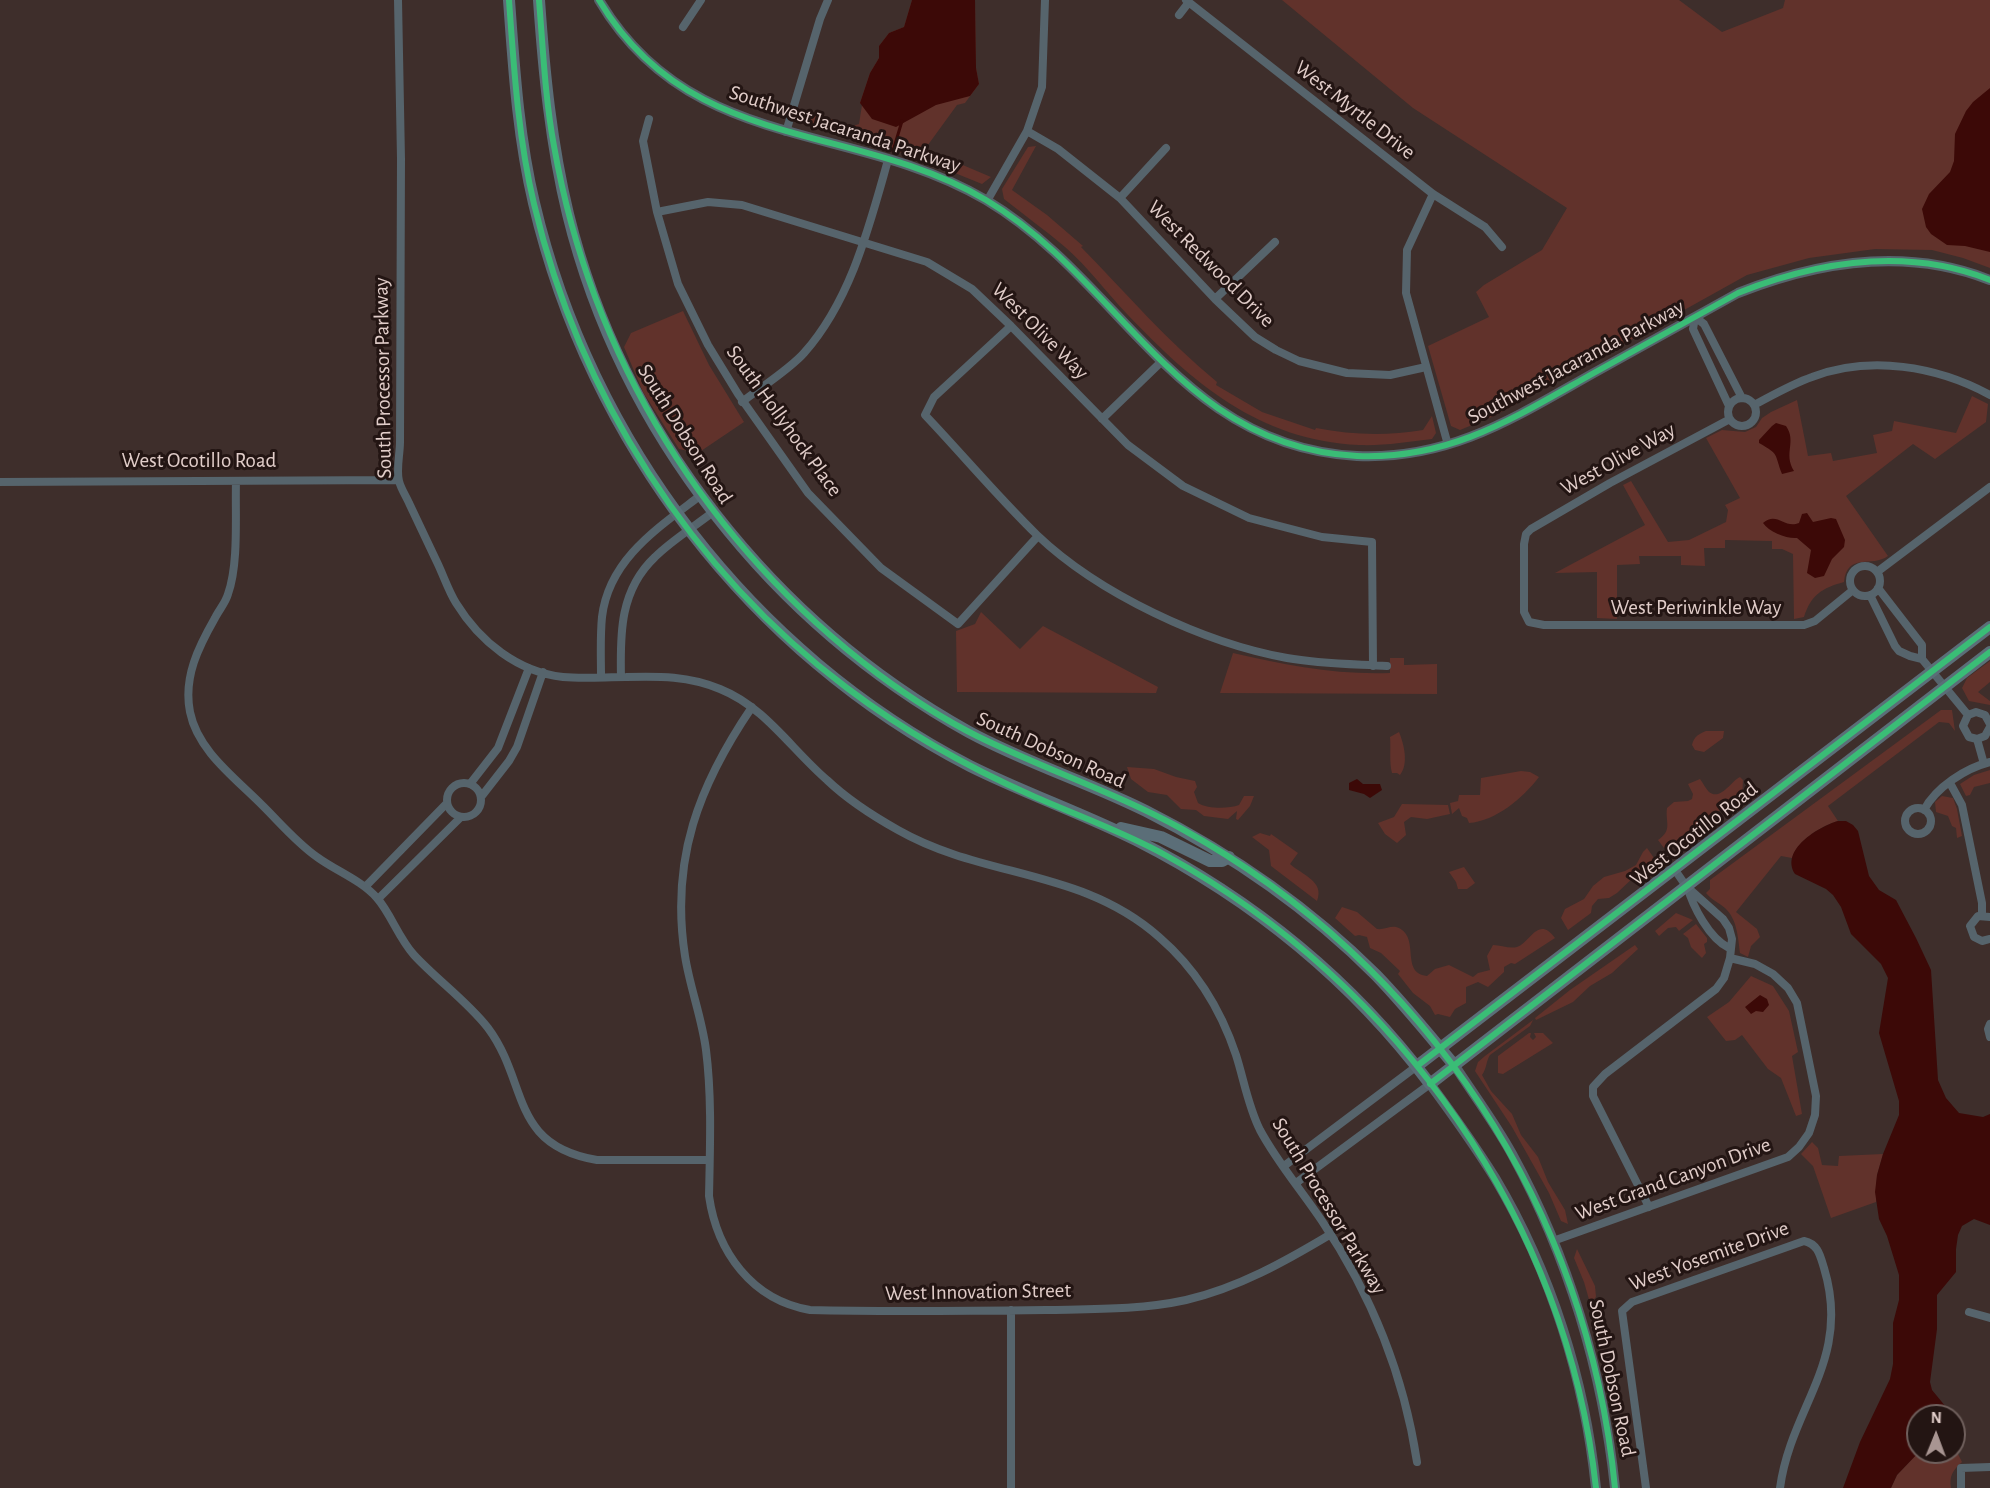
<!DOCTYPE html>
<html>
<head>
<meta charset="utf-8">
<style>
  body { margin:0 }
  #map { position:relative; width:1990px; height:1488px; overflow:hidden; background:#3e2e2b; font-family:"Alegreya Sans",sans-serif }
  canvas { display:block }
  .north { position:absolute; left:1906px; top:1404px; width:60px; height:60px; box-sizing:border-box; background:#231513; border:2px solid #6f5f5c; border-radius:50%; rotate:1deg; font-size:16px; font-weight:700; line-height:24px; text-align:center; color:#e1cdc9 }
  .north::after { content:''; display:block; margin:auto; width:21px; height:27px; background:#a89592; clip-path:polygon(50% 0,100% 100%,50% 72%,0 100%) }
</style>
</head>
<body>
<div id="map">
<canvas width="1990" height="1488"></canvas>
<div class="north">N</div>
</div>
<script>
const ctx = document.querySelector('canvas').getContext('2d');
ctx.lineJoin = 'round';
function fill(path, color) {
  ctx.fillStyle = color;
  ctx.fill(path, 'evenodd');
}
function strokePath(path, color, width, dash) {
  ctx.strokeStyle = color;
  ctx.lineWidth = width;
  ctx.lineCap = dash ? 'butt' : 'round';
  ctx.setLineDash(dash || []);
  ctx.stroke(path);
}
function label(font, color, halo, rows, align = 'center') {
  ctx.font = font + ' "Alegreya Sans",sans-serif';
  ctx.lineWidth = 6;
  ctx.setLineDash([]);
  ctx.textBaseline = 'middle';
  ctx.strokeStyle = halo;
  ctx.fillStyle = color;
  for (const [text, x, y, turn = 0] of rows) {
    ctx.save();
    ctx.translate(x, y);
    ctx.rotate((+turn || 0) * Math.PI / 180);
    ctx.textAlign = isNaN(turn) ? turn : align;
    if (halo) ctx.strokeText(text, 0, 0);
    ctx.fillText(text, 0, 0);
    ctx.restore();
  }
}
const green = new Path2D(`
  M912,0H975L976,68L979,84L965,103L957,105L925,149L991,177L982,184L913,156L802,123L800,116L801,110L853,126L859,124L862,105L860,103L870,73L879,58V46L889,33L904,27Z
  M1282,0H1679L1722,32L1783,8L1785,0H1990V268L1963,258L1932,250L1875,249L1809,258L1747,275L1494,416L1460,430L1451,426L1428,346L1489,317L1476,292L1484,285L1542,250L1567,208L1413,108Z
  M1036,146L1012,190L1047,215L1083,246L1081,247C1126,293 1167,341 1217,382L1216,385L1262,412L1315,430L1316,428C1352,435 1386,436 1423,430L1432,416L1436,433L1432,439C1408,442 1383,446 1359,445C1258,440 1193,383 1127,314C1106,292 1088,267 1065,247C1045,230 1024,215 1004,199L1002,189L1028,147Z
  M683,311L709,365L744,422L698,453L679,449L643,392L624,347L631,333Z
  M1972,396L1988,404L1986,422L1935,459L1913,444L1846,496L1888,556C1872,568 1847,552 1844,582C1822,588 1811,595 1804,617L1794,619L1793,554L1782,549H1772V541L1725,540V548H1704L1705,566L1681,565V556H1639L1640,564L1617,565V619L1597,618V572L1555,573L1645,525L1623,485L1631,481L1668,542L1689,540L1726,522L1728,510L1725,505L1740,498L1706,438L1722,430L1745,432L1756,427L1762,418L1771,412L1797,400L1808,456L1831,453L1833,461L1877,453L1873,435L1892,431L1894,421L1956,433Z
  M981,612L1020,649L1043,626L1158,687L1156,693L957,692L956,631L975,624Z
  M1233,653C1285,665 1336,675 1390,673V658H1404V665L1437,664V694L1220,693Z
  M1990,661V682L1978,692L1990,701V705L1969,701L1962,688L1967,678Z
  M1941,710H1952L1955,731L1949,723L1939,722L1828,806L1838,821C1821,826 1798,840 1792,858L1781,856L1736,912L1757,929L1760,937L1751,946L1748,957L1740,953C1738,937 1737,919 1725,908C1718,902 1713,901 1706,893L1710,889V880Z
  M1706,731H1724L1723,738L1704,752L1695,750L1692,745C1694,736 1699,734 1706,731Z
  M1399,732C1404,744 1409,764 1400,775L1397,773H1392C1389,763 1391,748 1390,737Z
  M1127,767L1154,769L1176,777L1195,781L1197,787L1194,792L1198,803C1208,809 1228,809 1239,805L1244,796H1254L1250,806L1238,820L1236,819L1237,811L1228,819L1204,816L1196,810L1181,809L1167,795L1148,792L1131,779Z
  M1990,770V783L1974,787L1970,795L1966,796L1960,784L1974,775Z
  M1521,771L1530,772L1539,777C1523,798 1496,821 1469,823L1467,818L1462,816L1459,808L1452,814L1450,803L1458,801L1459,795H1480L1481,778Z
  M1740,777L1743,780L1742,798L1732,806L1714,813L1707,823L1690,839L1664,848L1658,840C1673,830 1665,822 1667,808L1674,802L1688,801L1692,799L1693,794L1688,784L1700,779C1703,783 1706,789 1709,792C1721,801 1731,781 1740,777Z
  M1942,796L1953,798L1957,809L1962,836L1957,838L1956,828L1952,826L1948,816L1936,812L1935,802Z
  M1402,804L1448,805L1450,814L1427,819L1411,817L1404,822L1406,835L1397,843L1385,834L1378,823L1394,817Z
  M1260,833L1270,836L1271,834L1298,853L1290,864C1302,875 1325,881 1317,901L1271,866L1269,850L1252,837Z
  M1647,848L1654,858L1643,873L1635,876L1617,893L1609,898L1598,899L1592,906L1591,913L1568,930L1561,918L1565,909L1584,899L1593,886L1604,877L1625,871L1636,865L1643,852Z
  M1464,867L1475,883L1467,889H1458L1456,882L1449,872Z
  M1342,907L1357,912L1377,929C1383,930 1390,926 1396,927C1422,935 1399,973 1427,976L1435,969L1449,965L1473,977L1478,973L1490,970L1487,956L1493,945C1501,945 1509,949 1517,947C1530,943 1538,915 1555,938L1515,964L1511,963L1504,967V972L1488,987L1478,982L1466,987V1003L1455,1009L1450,1017L1438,1014L1435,1015L1430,1006L1413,993L1398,974L1400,971L1381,953L1370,948L1367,937L1359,935L1355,936L1335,918Z
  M1676,913L1693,920L1679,931L1676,927L1668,928L1659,936L1655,931Z
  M1696,924L1707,938V942L1704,944L1706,953L1702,958L1691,947L1688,938L1683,934Z
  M1635,945L1638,949L1612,973L1590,986L1573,1002L1536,1020L1535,1018L1570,990Z
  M1751,976L1773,986L1789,1011L1798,1052L1792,1056L1802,1114L1796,1116L1781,1078L1768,1069L1742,1035L1735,1040L1726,1041L1707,1017L1729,1002Z
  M1533,1020L1530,1026L1490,1055C1486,1061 1487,1068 1482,1075L1491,1091L1512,1114L1521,1135L1538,1157L1548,1182L1565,1210L1568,1224L1561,1221L1549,1193L1512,1127L1475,1071L1478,1062L1485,1056Z
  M1529,1033H1531L1530,1037L1533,1040L1536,1037L1534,1033H1543L1553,1043L1503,1074L1498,1073V1056Z
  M1812,1142L1818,1148L1822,1165L1838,1166L1839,1156L1883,1154L1877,1175L1876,1202L1831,1218L1813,1166L1801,1154Z
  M1577,1249L1595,1286L1596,1297L1590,1303L1584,1282L1574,1258Z
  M1954,1446L1962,1462C1953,1470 1949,1476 1951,1488H1891L1897,1475L1919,1452H1954Z`);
const water = new Path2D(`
  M912,0H975L976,68L979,84L970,96L936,105L896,127L872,119L860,103L870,73L879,58V46L889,33L904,27Z
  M1990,88V252L1965,246L1947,245L1931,234L1926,227L1922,209L1929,194L1950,172L1954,161L1955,134L1966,111L1973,102Z
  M1776,423L1786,426C1797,442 1783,453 1794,471L1782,474C1774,453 1780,455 1759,443V440L1772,426Z
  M1807,513L1813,522L1831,518L1836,519L1845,540L1844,547L1832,559L1824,576L1815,578L1807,573L1811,550L1797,538C1787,539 1769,532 1763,523C1777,511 1784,529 1799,523L1802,514Z
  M1357,779L1363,784H1380L1382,790L1370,798L1364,794L1349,790V783Z
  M1838,821H1846L1853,825L1858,831L1869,876L1879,890L1896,900L1916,938L1931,970L1938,1080L1946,1098L1959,1113L1983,1117L1990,1114V1225L1974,1219L1962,1226L1958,1235L1956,1249V1272L1937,1295V1329L1930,1382L1932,1390L1946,1407L1943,1416H1918L1919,1452L1897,1475L1891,1488H1843L1860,1442L1890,1379L1893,1364V1323L1899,1300V1275L1887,1236L1879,1219L1875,1192L1877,1175L1883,1154L1899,1115V1101L1879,1033L1888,978L1881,964L1851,934L1841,907L1833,895L1826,889L1795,874C1780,850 1818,827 1838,821Z
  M1760,995L1767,999L1769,1005L1763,1012L1756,1011L1751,1014L1745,1007Z`);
const stream = new Path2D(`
  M893,151L902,121`);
const minor = new Path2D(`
  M398,0L401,159L400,442C400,454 396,470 399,481C401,489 406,496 409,503C418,522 427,541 436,560C443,574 448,590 456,603C480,642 518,672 563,677C584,679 605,677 626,677C659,676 689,676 720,689C765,707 791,749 827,780C848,800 873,816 898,830C984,879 1081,868 1159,937C1195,968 1221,1010 1236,1055C1244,1080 1248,1106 1260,1130C1277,1162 1302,1191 1322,1221C1371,1294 1404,1376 1417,1462
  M1186,0L1433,194L1485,227L1502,247
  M1179,15L1189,2
  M683,27L701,0
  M649,119L643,141L657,212L678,284L708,345L738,394L808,493L881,568L958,624L1038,536
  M1027,131L1058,149L1120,198L1215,299L1255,337L1276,350L1299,361L1347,373L1390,375L1426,367
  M786,132L820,19L828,0
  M1433,194L1407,250L1406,293L1448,445
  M1120,198L1166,148
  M987,201L1027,131L1042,87L1045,0
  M657,212L708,202L742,205L927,262L972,289L1011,326L1128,445L1183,486L1249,518L1322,537L1372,542L1373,666
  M1215,299L1275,242
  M1695,317L1693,329L1729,406
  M1695,317L1704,324L1742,398
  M1011,326L934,397L925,415C962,454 998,497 1037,535C1099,594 1204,643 1287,658C1320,664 1354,664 1387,666
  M1728 412a14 14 0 1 1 28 0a14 14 0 1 1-28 0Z
  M742,402C760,388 790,369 804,353C851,300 869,227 888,160
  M1754,405C1773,395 1792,384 1812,377C1870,355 1937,366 1990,395
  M1102,419L1161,362
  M1730,419L1610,483L1531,529L1526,534L1524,544V612L1529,622L1544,625H1804L1815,621L1853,590
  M236,481C235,514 239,563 228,594C226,602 219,610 215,618C199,646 183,677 190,712C198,752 237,779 264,807C281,824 297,843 317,857C336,871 361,880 377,898C391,914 398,937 414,955C437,980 467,1001 488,1028C529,1083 509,1145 597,1160H709
  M0,482L398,480
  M1850 581a15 15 0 1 1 30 0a15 15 0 1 1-30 0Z
  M1877,572L1990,487
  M1878,588L1922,645V659
  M1870,595L1895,646L1899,651L1910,656L1922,659L1968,715
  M601,677C601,657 600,637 602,617C609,559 658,528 701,495
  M621,677C620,633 620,590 655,557C672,540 694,527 713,512
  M752,707C699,785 670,859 685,956C690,988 702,1018 706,1050C712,1097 710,1148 709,1196C717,1252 752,1300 810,1310C888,1312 967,1311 1046,1310C1092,1309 1141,1310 1186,1300C1238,1288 1286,1261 1331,1234
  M1990,724L1985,715L1976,712L1968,715L1963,726L1969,737L1977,739L1985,736L1990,727
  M1977,739L1984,764
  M447 800a17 17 0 1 1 34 0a17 17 0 1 1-34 0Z
  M1950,783L1962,805L1982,903V915
  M470,784L498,748L529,668
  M481,797L509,761L517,747L543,672
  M1905 821a13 13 0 1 1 26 0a13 13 0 1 1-26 0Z
  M1924,810C1936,787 1966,768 1990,762
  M1687,886C1693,907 1709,938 1729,948
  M365,887L447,803
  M378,899L461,817
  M1990,917L1978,916L1970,926L1974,937L1982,941L1990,939
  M1990,1024L1988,1029L1990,1037
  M1284,1166L1417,1066
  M1296,1183L1430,1084
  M1649,1207L1593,1096V1087L1605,1074L1716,989L1724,978L1730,958L1732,939L1729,928L1723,919L1686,886L1675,870
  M1553,1241L1788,1157L1799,1147L1809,1133L1815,1115L1816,1096L1797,1003L1788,988L1773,974L1755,964L1730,958
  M1011,1310V1488
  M1969,1312L1990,1318
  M1646,1488L1622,1311L1632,1302L1804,1241C1818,1244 1820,1255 1824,1268C1852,1360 1791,1406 1780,1488
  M1961,1488V1468L1990,1467`);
const tertiary = new Path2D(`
  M599,0C690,154 853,121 986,200C1122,281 1178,447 1357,456C1450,460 1514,418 1592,374C1641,347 1689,320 1738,293C1819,261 1907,247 1990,280
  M1455,1066C1474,1095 1495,1123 1512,1154C1568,1256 1603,1372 1615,1488
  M1430,1084C1453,1115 1475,1146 1495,1178C1551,1272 1585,1380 1596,1488`);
const secondary = new Path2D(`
  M509,0C514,68 518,136 534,203C590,442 751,653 970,766C1024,793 1082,813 1136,840C1254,900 1351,979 1430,1084L1990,652
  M539,0C544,72 551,144 568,214C622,433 773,623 969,732C1026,763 1088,782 1146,811C1231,854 1309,908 1376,975C1404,1004 1429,1035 1455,1066
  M1121,828L1161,837L1210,861H1222L1229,857
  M1417,1066L1990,627`);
const cycleway = new Path2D(`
  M509,0C514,69 518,137 534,204C579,394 690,570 847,688C904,731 967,767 1033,796C1078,816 1124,832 1167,856C1399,984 1567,1222 1596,1488
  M539,0C543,48 545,98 554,146C591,357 707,545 878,674C909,697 943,719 977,736C1044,769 1116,793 1182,829C1427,964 1588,1209 1615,1488
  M599,0C690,154 853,121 986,200C1122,281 1178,447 1357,456C1450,460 1514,418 1592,374C1641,347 1689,320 1738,293C1819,261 1907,247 1990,280
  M1417,1066L1990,627
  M1430,1084L1990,652`);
const streetNames = [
  ["West Myrtle Drive",1355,110,38],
  ["Southwest Jacaranda Parkway",845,129,18],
  ["West Redwood Drive",1211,264,45],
  ["West Olive Way",1040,331,45],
  ["Southwest Jacaranda Parkway",1576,362,-28],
  ["South Processor Parkway",383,378,-91],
  ["South Hollyhock Place",784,421,54],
  ["South Dobson Road",685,434,58],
  ["West Olive Way",1618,459,-29],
  ["West Ocotillo Road",199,461],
  ["West Periwinkle Way",1696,608],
  ["South Dobson Road",1051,750,24],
  ["West Ocotillo Road",1694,834,-38],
  ["West Grand Canyon Drive",1673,1179,-20],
  ["South Processor Parkway",1329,1206,59],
  ["West Yosemite Drive",1709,1256,-20],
  ["West Innovation Street",978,1292,-1],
  ["South Dobson Road",1612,1378,78]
];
fill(green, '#61322b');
fill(water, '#3c0907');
strokePath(stream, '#3c0907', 3);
strokePath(minor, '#56646c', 8);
strokePath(tertiary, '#56646c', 10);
strokePath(secondary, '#5b6e78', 12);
strokePath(cycleway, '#3abd76', 6);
label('21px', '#e1cdc9', '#231513', streetNames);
</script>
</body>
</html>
